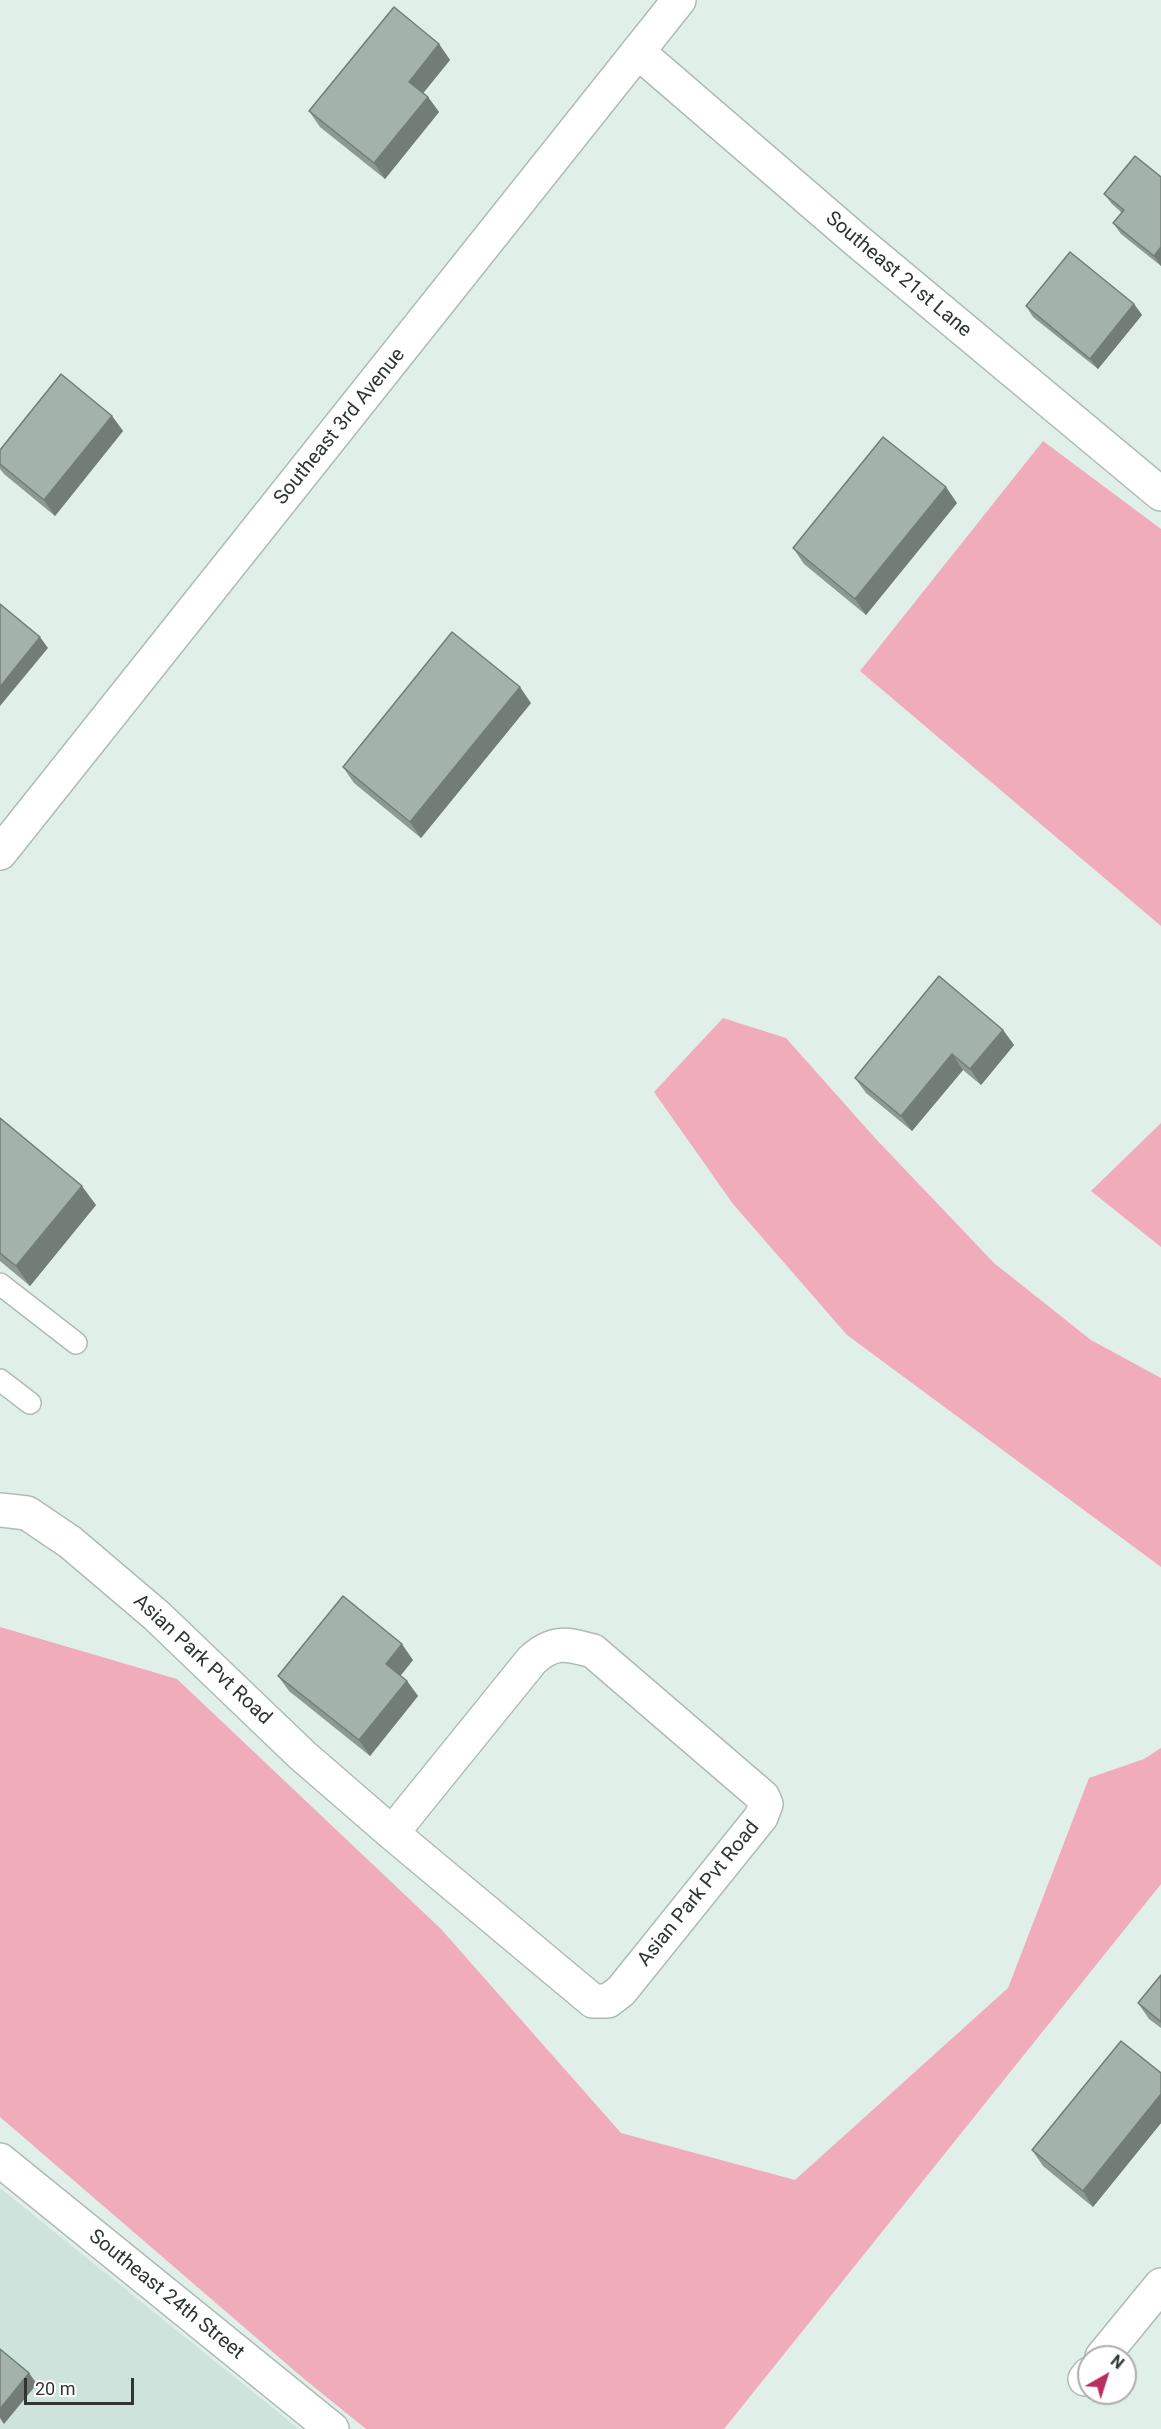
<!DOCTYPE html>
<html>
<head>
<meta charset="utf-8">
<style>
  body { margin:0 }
  #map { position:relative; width:1161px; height:2429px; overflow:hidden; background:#e1efe9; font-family:Roboto,sans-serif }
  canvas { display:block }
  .north { position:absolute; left:1077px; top:2345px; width:60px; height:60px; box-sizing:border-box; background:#fff; border:2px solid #acaead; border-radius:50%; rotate:39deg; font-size:16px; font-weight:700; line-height:24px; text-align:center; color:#2f3533 }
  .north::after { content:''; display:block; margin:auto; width:21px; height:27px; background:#ba2d61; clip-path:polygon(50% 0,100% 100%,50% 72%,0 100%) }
  .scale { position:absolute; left:24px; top:2378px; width:110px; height:27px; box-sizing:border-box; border:3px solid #2f3533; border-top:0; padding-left:8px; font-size:18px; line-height:21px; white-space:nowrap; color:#2f3533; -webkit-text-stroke:4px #fff; paint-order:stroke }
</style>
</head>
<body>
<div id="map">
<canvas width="1161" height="2429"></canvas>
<div class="north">N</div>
<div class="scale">20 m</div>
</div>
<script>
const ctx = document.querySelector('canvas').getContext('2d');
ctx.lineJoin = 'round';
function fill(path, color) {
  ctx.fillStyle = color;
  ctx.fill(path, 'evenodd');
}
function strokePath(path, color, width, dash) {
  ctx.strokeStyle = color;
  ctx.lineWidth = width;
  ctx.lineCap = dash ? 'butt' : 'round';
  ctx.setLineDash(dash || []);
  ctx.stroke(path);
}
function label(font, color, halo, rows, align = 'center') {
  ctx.font = font + ' Roboto,sans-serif';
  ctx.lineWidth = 4.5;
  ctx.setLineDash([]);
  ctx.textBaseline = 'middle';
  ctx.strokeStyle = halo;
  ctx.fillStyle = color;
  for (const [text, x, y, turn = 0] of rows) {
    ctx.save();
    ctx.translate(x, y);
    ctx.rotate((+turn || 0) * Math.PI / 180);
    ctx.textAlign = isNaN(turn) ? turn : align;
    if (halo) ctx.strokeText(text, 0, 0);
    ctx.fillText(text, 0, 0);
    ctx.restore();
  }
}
const built = new Path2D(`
  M0,2188L299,2429H0Z`);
const green = new Path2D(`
  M1043,441L1161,529V926L860,671Z
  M723,1018L786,1038L875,1138L994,1263L1091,1340L1161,1378V1567L847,1335L733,1204L654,1092Z
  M1161,1123V1247L1091,1191Z
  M0,1627L177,1679L441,1929L621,2133L795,2180L1008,1988L1089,1778L1144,1759L1161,1748V1884L724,2429H366L303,2378L0,2117Z`);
const service = new Path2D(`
  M0,1284L76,1343
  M0,1380L30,1403`);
const minor = new Path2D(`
  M638,52L855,239L1161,494
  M0,1510L27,1513L70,1542L157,1616L302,1755L392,1833L593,2001H608L621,1991L761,1817L766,1804L763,1797L593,1651C567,1644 554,1640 532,1660L392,1833
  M1102,2357L1161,2285
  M1085,2379L1089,2374`);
const tertiary = new Path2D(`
  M0,853L679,0
  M0,2160L332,2429`);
const wall = new Path2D(`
  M439,44L450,60L423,93L428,97L439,112L385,179L320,127L309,111Z
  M1161,177V266L1121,234L1113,223L1122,213L1112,204L1104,194Z
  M1134,304L1142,315L1098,369L1033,317L1026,306Z
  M112,416L123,431L55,516L4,474L0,469V450Z
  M957,503L866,615L804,564L793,548Z
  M531,703L421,838L354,783L343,767Z
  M1003,1030L1014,1045L981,1085L963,1070L912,1131L866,1093L855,1078Z
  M0,1118L96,1205L30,1286L0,1261Z
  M413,1660L400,1676L407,1681L418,1696L370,1756L289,1691L278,1676Z
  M1161,1975V2028L1149,2019L1138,2003Z
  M1161,2073V2123L1093,2207L1043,2166L1032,2150Z`);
const shadedWall = new Path2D(`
  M439,44L450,60L420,97L409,82Z
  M428,97L439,112L385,179L374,163Z
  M1161,247V266L1154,256Z
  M1134,304L1142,315L1098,369L1090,359Z
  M112,416L123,431L55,516L44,500Z
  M946,487L957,503L866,615L855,599Z
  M40,637L48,648L0,706V687Z
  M520,687L531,703L421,838L410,822Z
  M1003,1030L1014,1045L981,1085L970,1069Z
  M952,1054L963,1070L912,1131L901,1116Z
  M82,1186L96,1205L30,1286L16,1266Z
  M402,1644L413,1660L397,1680L386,1664Z
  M407,1681L418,1696L370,1756L359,1740Z
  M1161,2094V2123L1093,2207L1083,2191Z
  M29,2373L37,2384L4,2424L0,2418V2409Z`);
const building = new Path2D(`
  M394,7L439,44L409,82L428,97L374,163L309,111Z
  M1135,156L1161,177V247L1154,256L1113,223L1124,210L1104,194Z
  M1070,252L1134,304L1090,359L1026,306Z
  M61,374L112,416L44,500L0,464V450Z
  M883,437L946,487L855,599L793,548Z
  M0,604L40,637L0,687Z
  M452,632L520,687L410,822L343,767Z
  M939,976L1003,1030L970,1069L952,1054L901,1116L855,1078Z
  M0,1118L82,1186L16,1266L0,1253Z
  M343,1596L402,1644L386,1664L407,1681L359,1740L278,1676Z
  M1161,1975V2022L1138,2003Z
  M1121,2041L1161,2073V2094L1083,2191L1032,2150Z
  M0,2349L29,2373L0,2409Z`);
const streetNames = [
  ["Southeast 21st Lane",898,275,40],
  ["Southeast 3rd Avenue",340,427,-51],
  ["Asian Park Pvt Road",202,1660,43],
  ["Asian Park Pvt Road",699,1894,-51],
  ["Southeast 24th Street",166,2295,39]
];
fill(built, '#cde3db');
fill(green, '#f1acbc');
strokePath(service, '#aebcb6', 24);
strokePath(minor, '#aebcb6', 36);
strokePath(tertiary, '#aebcb6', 36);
strokePath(service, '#fff', 21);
strokePath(minor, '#fff', 33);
strokePath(tertiary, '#fff', 33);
fill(wall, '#8d9994');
fill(shadedWall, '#737d78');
fill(building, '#a4b2ac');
strokePath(building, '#737d78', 1.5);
label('20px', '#2f3533', '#fff', streetNames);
</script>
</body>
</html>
